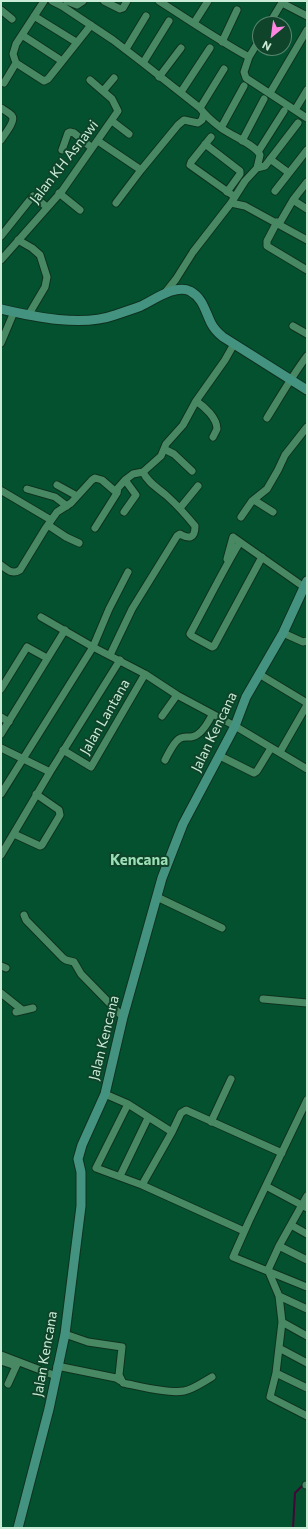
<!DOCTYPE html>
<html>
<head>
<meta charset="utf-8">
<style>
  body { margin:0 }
  #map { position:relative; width:308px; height:1529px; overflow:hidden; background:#04512f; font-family:Commissioner,sans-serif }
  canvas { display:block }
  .frame { position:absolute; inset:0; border:2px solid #caebd6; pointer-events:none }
  .north { position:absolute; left:252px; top:16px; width:40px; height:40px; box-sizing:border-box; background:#0f442a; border:1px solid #5a876f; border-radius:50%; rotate:209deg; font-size:11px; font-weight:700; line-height:16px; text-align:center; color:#caebd6 }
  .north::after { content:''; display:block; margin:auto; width:14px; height:18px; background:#fe86e1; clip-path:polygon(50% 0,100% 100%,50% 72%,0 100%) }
</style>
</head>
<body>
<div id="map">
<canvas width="308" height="1529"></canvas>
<div class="frame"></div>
<div class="north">N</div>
</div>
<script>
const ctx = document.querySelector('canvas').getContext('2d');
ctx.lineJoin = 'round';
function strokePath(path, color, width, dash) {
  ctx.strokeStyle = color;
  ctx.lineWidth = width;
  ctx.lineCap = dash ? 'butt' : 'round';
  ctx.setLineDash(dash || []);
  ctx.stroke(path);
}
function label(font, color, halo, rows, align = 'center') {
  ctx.font = font + ' Commissioner,sans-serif';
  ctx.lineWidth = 4;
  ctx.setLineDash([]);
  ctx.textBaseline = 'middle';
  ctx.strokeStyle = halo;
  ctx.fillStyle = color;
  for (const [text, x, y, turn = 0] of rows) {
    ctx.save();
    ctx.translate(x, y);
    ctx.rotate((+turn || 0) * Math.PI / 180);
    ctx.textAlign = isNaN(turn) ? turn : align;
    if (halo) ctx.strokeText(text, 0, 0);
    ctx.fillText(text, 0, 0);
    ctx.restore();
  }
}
const stream = new Path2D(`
  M293,1528L295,1493L304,1484`);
const street = new Path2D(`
  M52,1L62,6L113,40L143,63
  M67,1L77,5L83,1
  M104,1L120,9L123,8L127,1
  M159,1C189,20 218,40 249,57L244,72L246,78L307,118
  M282,3L307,16
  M1,10L12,19
  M34,16L76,42
  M169,21L143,63L200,108C205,115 213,122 221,128C230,135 256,145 260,155L257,168L245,181L231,203
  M194,23L208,1
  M269,24L283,1
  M22,35L62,61
  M222,42L237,10
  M126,49L146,16
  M249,57L260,39
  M16,63L44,81L48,79L91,25
  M159,77L181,48
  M4,83L16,63L13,54L16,44L44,1
  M103,91L114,78
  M181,92L210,48
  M270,93L307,30
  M1,108C4,110 10,113 12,116C16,121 4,135 1,140
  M200,108L224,69
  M295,110L307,90
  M112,121L129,134
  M221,128L244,86
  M211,137L191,162L190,165L235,197
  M98,141L141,170L178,125L184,120L198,123L202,120L204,113
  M242,141L264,99
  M205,144L240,171V174L227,192
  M62,150L68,133L70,132L74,133L92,148
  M258,152L284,111
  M270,159L289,173
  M257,168L265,166L298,123
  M275,191L307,150
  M59,193L80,210
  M293,200L307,209
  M116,203L141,170
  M277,222L267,241V246L307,270
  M279,224L293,200L307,182
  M1,236L33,196L47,207
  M18,240L32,248L40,255L47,277L45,287L29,314
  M1,260L62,191L118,111L112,99L90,80
  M165,293L176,279L193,252L231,203L245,206L307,240
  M293,326L307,334
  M1,343L14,312
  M196,401C205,407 217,418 217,429L213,437
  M267,418C280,397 292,376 307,356
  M164,449L174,454L192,471
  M57,485L77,496
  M27,489L55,497L67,506
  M2,491L51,520
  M254,500L273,512
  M180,508L198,486
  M124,512L136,495L125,480
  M241,517L252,501L267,489L278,470L285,455L307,427
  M48,525L66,537L79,543
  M95,528L117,493
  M240,542C222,572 207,603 190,634L192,636L212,647L214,646L262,557
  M227,559L233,537L304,587
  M1,565C8,570 12,575 20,570L45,529L57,512L71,503L92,480L95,478L102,480L117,493L118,488L125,480L133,474L143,472L161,456L166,444L183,425L196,401L225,360L234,344
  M41,617L93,647L145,674L177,695L235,726L307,769
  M283,633L303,642L307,641
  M110,655L132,609L177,536L180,534C189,539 195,539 195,526C186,515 177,505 167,496C158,488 148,483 143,472
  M259,674L307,703
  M1,689L27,647L47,658
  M162,716L177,695
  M1,717L9,722
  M1,734L65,630
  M1,748L50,772L120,660
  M63,750L91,767L145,674
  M280,752L307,705
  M220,756L254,773L257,771L271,748
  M165,760C169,753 173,743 179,739C183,736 186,737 191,737C201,736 208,723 212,715
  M1,794L93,647L109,609L128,572
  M14,834L40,846L42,845L60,815L59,810L36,794
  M1,855L50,772
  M157,897L222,928
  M24,915L26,920L63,958L66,960L74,962L81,974L123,1017
  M1,966L6,968
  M1,993L21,1009
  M263,999L307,1003
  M16,1012L33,1008
  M105,1094L128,1104L172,1132L181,1113L186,1110L282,1153
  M307,1100L249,1221L233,1257L307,1287
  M128,1104L96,1168L142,1185L244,1231
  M211,1122L231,1079
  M120,1176L148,1118
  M142,1185L172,1132
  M266,1186L307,1208
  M291,1225L307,1234
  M279,1246L307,1260
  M268,1270L279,1296L282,1322L276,1373L270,1397L307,1416
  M268,1270L279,1246L307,1196
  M279,1296L307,1309
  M282,1322L307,1336
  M65,1334L88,1342L122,1347L119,1375L123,1383C139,1386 169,1394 184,1391C194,1389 203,1382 212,1377
  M279,1348L307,1363
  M1,1355L56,1376
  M1,1361L16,1366
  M57,1366L116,1378L121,1381
  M276,1373L307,1388
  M8,1384L18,1362
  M306,1485H307`);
const secondary = new Path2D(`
  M1,309C35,317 82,327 115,315C124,312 133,309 141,306C154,300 175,284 190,291C203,298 205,311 211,323C214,329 218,333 223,337L307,390
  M18,1528L49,1409L65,1334L81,1206V1172L78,1159L82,1145L105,1094L123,1017L162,878L183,824L235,726L246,697L283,633L307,581`);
const streetNames = [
  ["Jalan KH Asnawi",64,162,-52],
  ["Jalan Lantana",105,717,-60],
  ["Jalan Kencana",214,732,-64],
  ["Jalan Kencana",104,1038,-76],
  ["Jalan Kencana",45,1354,-80]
];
const neighbourhoodNames = [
  ["Kencana",139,860]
];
strokePath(stream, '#420737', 2);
strokePath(street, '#0e321f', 9);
strokePath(secondary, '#0e321f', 11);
strokePath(street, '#488964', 7);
strokePath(secondary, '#449381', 9);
label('14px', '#caebd6', '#0f442a', streetNames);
label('bold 15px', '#9cdfb6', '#0f442a', neighbourhoodNames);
</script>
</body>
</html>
